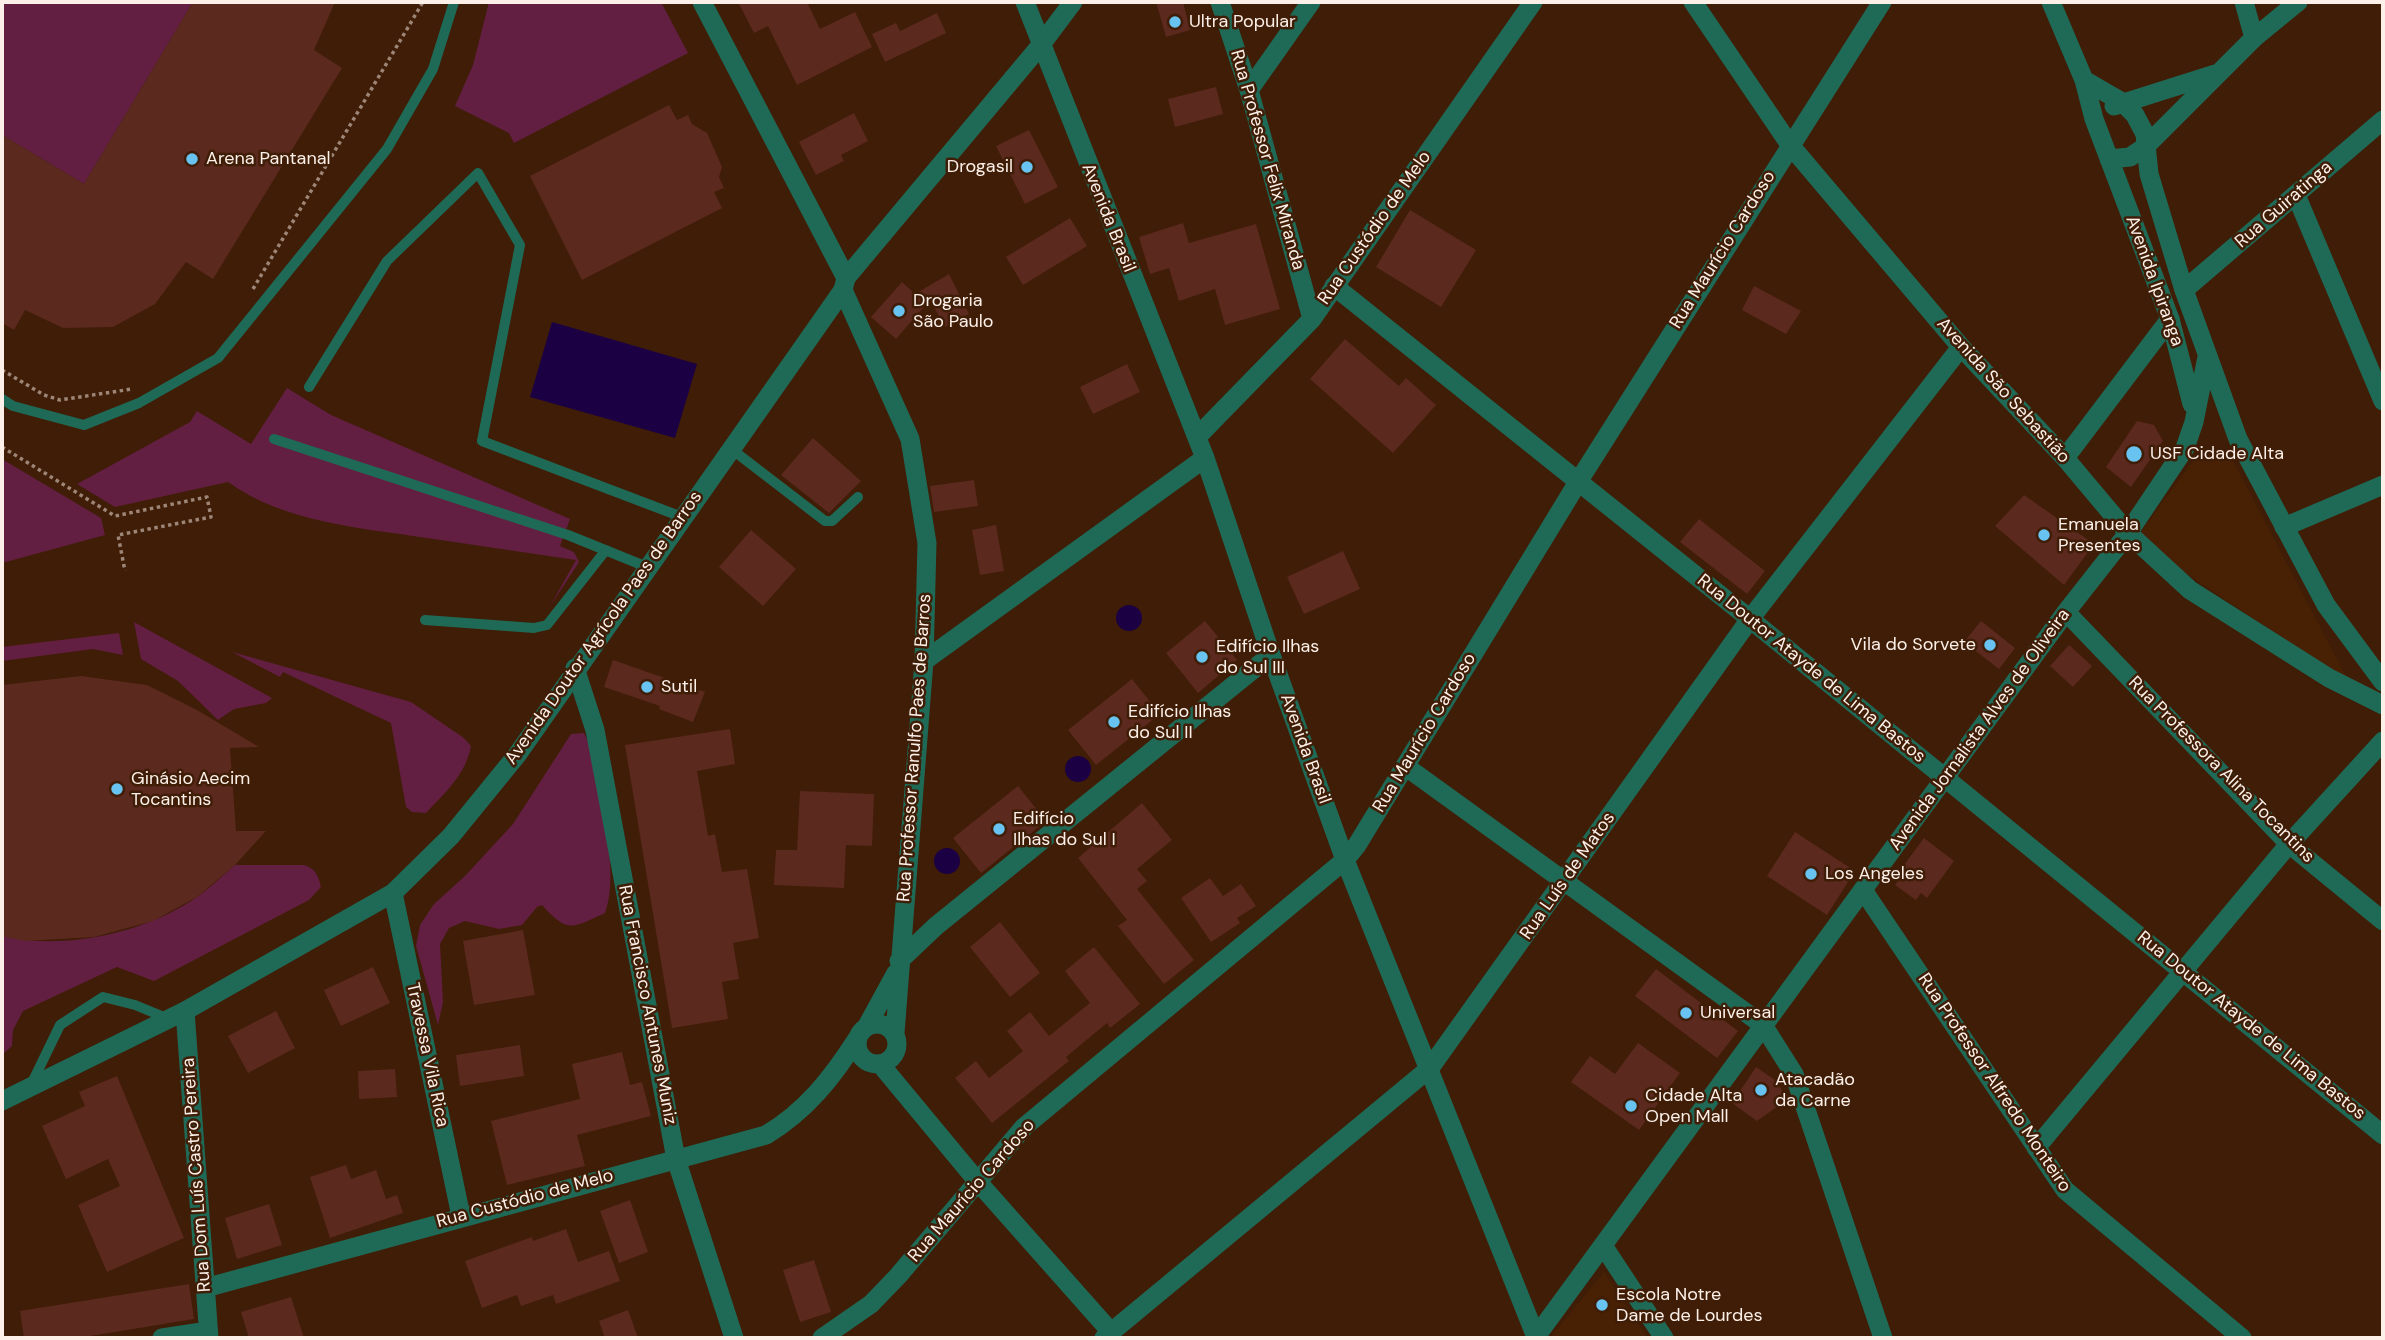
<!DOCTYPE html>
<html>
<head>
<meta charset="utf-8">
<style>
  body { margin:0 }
  #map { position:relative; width:2385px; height:1340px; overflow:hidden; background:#3f1d06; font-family:"DM Sans",sans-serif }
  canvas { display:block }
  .frame { position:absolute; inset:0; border:4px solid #fcf0e9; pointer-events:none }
</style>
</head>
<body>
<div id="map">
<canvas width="2385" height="1340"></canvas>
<div class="frame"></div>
</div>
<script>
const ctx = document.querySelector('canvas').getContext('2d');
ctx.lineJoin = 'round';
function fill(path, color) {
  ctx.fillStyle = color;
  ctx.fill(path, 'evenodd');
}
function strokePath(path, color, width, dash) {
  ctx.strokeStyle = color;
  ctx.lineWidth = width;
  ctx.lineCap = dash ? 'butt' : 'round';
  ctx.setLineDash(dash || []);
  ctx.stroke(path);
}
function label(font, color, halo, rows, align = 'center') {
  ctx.font = font + ' "DM Sans",sans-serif';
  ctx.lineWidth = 5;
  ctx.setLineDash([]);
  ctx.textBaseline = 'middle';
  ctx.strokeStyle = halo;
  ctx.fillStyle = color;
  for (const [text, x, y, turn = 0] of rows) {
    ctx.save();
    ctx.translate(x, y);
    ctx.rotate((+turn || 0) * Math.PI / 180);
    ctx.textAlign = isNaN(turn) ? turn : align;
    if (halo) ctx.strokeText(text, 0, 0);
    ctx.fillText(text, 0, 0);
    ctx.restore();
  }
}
const built = new Path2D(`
  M2203,447L2229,453L2349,682L2169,562L2138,536Z
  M1604,1272L1648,1338H1550Z`);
const green = new Path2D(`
  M2,2H193L84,184L2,135Z
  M489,2H661L688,53L514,143L509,133L455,106L473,65Z
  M287,388L331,415L570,519L560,546L574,552L579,562L549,608L576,560C526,553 477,545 427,538C361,528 283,522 228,482L115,507L77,484L190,422L197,411L251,444Z
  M2,459L101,518L105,535L2,563Z
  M134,622L272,698L266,703L234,709L218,720L178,681L141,659Z
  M119,633L123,655L93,649L2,661V647Z
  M232,652L411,702L464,738L471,746C466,774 445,793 426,813L412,812L406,807L391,723L283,672L280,677Z
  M584,733L591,747C598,792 621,871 605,913C572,928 568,934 542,905L537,907L522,925L499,929L465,921L449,928L440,944L443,1002L438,1025L416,946L420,925L434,904L465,876L513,824L571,734Z
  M235,865H304C316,869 318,875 321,887L309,900L154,981L117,967L23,1011L13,1030L12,1046L2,1055V936C64,951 145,933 197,897C211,887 222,876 235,865Z`);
const water = new Path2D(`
  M552,322L697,364L675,438L530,397Z
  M1116 618a13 13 0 1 1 26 0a13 13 0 1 1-26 0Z
  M1065 769a13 13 0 1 1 26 0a13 13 0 1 1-26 0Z
  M934 861a13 13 0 1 1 26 0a13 13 0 1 1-26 0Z`);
const building = new Path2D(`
  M193,2H335L314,50L342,68L213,279L186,262L155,304L113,327L63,328L25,310L14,330L2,323V135L84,184Z
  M738,2H807L820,29L855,12L872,47L797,85L768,26L754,33Z
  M1156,2H1183L1190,30L1166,37Z
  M937,13L946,33L885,62L872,34L896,23L900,31Z
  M1216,87L1223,114L1175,127L1168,99Z
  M669,105L677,120L688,115L692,124L707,133L722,167L719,177L724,188L714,192L722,208L582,280L530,176Z
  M854,113L868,141L841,155L844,161L816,175L799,142Z
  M1029,130L1058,187L1025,204L996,146Z
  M1410,210L1476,250L1441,307L1376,267Z
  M1070,218L1087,246L1023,285L1006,257Z
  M1183,223L1189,243L1256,224L1280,309L1225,325L1215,289L1179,301L1169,268L1150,274L1139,237Z
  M949,274L969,314L945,327L930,300L896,339L871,317L902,282L915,294Z
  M1754,286L1801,311L1786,334L1742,310Z
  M1345,339L1399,386L1406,378L1436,405L1393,453L1310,379Z
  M1127,364L1140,392L1093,414L1080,387Z
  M2137,421L2154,425L2163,441L2131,487L2106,467Z
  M813,438L861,481L829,513L781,475Z
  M974,480L978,506L934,512L930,486Z
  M2024,495L2094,544L2064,585L1995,526Z
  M1699,519L1765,571L1747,594L1680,542Z
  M996,525L1004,571L980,575L972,530Z
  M751,530L796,569L763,606L719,567Z
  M1343,551L1360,589L1304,614L1287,577Z
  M1205,621L1237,660L1198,693L1166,653Z
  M1981,621L2015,648L1999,669L1964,642Z
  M2069,645L2092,666L2073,687L2050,666Z
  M613,660L705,692L693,722L659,709L660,706L604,687Z
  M81,676L147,685L197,710L259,747L230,748L236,831H266L235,865L197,897L153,921L94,937L25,941L2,936V685Z
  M1132,679L1160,714L1096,765L1068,730Z
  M730,729L735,764L697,771L708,836L715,834L722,872L747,869L759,938L733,943L739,979L722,982L728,1019L672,1028L625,745Z
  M1018,786L1046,821L981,873L953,838Z
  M800,791L874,794L872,846L846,845L844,888L774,885L776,850H797Z
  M1142,803L1172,840L1137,869L1147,881L1137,889L1194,960L1164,984L1118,926L1127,920L1078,858Z
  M1795,832L1855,871L1827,915L1767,876Z
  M1924,838L1954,861L1927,898L1921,893L1916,900L1895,885L1899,880L1895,877Z
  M1210,878L1223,896L1241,884L1256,906L1237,918L1240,923L1211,942L1181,898Z
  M1000,922L1040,973L1010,997L970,947Z
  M523,930L535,995L474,1005L463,941Z
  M1094,947L1140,1004L1110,1028L1107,1023L1066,1057L1069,1061L992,1123L955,1078L976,1061L989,1078L1023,1051L1007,1031L1030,1012L1049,1036L1090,1003L1065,971Z
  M373,967L390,1003L341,1026L324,990Z
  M1656,969L1738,1031L1717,1058L1635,996Z
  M276,1011L295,1048L248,1073L228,1036Z
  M1638,1043L1680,1073L1639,1130L1571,1082L1590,1056L1615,1074Z
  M520,1045L524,1076L460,1086L456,1055Z
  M622,1052L630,1085L642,1082L651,1116L577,1135L585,1166L507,1185L491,1121L580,1099L572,1064Z
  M1756,1067L1775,1080L1788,1099L1757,1121L1732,1103Z
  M395,1069L397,1097L359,1099L358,1071Z
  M117,1076L184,1238L107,1272L78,1205L120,1186L108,1159L66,1179L42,1126L85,1106L79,1092Z
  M346,1165L351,1179L376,1170L386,1199L397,1195L403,1213L330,1238L310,1177Z
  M630,1200L648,1252L619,1263L600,1211Z
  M269,1204L282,1245L237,1259L225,1218Z
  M566,1229L578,1262L609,1251L620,1281L556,1304L553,1295L521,1306L517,1295L482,1308L465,1261L532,1237L533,1241Z
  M814,1260L831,1312L800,1322L783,1270Z
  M189,1284L194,1319L78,1338H24L20,1311Z
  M291,1297L304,1338H249L241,1312Z
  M628,1310L638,1338H605L599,1321Z`);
const path = new Path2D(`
  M253,289L423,2
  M2,370L44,395L60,400L132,389
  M2,447L115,516L207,497L211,517L118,535L125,571`);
const service = new Path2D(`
  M309,387L387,261L478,173L520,245L482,441L682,517
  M2,399L13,406L84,425L139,403L218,358L387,149L433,69L454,2
  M274,439L568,535L647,567
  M730,448L825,521H832L858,497
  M425,620L534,628L547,625L606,550
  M30,1087L60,1025L103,997L135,1005L169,1019`);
const minor = new Path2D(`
  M702,2L846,278
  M1025,2L1205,458L1271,655L1345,860L1536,1337
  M1220,2L1249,90L1312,319
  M2244,2L2254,38
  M1249,90L1311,2
  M2296,195L2383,401
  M1334,286L1750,619L2383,1135
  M843,290L910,439L927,543L924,661L895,1033
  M2184,290L2383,120
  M1197,437L1312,319L1533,2
  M2065,458L2170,319
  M2284,527L2383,485
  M2066,612L2289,844L2383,921
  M924,661L1205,458
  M575,668L595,730L676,1159L734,1338
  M1405,766L1763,1025L1794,1074L1883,1338
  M1863,890L2065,1190L2242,1338
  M393,893L461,1216
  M899,961L936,926L1271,655
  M185,1011L209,1338
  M857 1044a20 20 0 1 1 40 0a20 20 0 1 1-40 0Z
  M867,1026L896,973
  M881,1065L978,1182L1111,1332
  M2036,1148L2289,844L2383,741
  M1604,1247L1664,1338
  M205,1288L766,1135C806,1111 832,1078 857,1039
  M162,1338L208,1331
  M822,1338L871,1304L898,1276L1024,1127L1345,860L1357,845L1578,482L1882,2
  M1104,1338L1430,1068L1750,619L1961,347`);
const tertiary = new Path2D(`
  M1693,2L1790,145L1961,347L2065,458L2128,533L2190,590L2329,678L2383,705
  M2051,2L2084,80L2122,102L2135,115L2145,134L2149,174L2184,290L2238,439L2326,605L2383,682
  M2084,80L2094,119L2170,319L2192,404
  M2114,106L2215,74
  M2109,159L2130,157L2145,147L2254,38L2298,2
  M2,1101L185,1011L393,893L451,836L517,755L843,290L846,278L1040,46L1073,2
  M1535,1338L2066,612L2128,533L2185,448L2194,422L2207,357`);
const markers = [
  [1175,22,7,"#69c3f1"],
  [192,159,7,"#69c3f1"],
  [1027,167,7,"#69c3f1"],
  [899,311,7,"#69c3f1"],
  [2134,454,9,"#69c3f1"],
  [2044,535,7,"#69c3f1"],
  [1990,645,7,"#69c3f1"],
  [1202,657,7,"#69c3f1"],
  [647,687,7,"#69c3f1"],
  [1114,722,7,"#69c3f1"],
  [117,789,7,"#69c3f1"],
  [999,829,7,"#69c3f1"],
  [1811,874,7,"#69c3f1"],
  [1686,1013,7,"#69c3f1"],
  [1761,1090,7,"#69c3f1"],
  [1631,1106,7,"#69c3f1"],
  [1602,1305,7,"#69c3f1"]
];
const poiNames = [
  ["Ultra Popular",1189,22],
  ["Arena Pantanal",206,159],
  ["Drogasil",1013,167,"right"],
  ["Drogaria",913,301],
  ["São Paulo",913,322],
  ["USF Cidade Alta",2150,454],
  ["Emanuela",2058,525],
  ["Presentes",2058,546],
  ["Vila do Sorvete",1976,645,"right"],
  ["Edifício Ilhas",1216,647],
  ["do Sul III",1216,668],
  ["Sutil",661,687],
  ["Edifício Ilhas",1128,712],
  ["do Sul II",1128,733],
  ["Ginásio Aecim",131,779],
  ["Tocantins",131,800],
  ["Edifício",1013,819],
  ["Ilhas do Sul I",1013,840],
  ["Los Angeles",1825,874],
  ["Universal",1700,1013],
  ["Atacadão",1775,1080],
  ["da Carne",1775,1101],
  ["Cidade Alta",1645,1096],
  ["Open Mall",1645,1117],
  ["Escola Notre",1616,1295],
  ["Dame de Lourdes",1616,1316]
];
const streetNames = [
  ["Rua Professor Felix Miranda",1267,160,74],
  ["Rua Guiratinga",2284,205,-41],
  ["Avenida Brasil",1108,218,68],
  ["Rua Custódio de Melo",1375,228,-55],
  ["Rua Maurício Cardoso",1723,250,-58],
  ["Avenida Ipiranga",2154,281,70],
  ["Avenida São Sebastião",2003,391,48],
  ["Avenida Doutor Agrícola Paes de Barros",604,628,-55],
  ["Rua Doutor Atayde de Lima Bastos",1811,669,39],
  ["Avenida Jornalista Alves de Oliveira",1980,730,-54],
  ["Rua Maurício Cardoso",1425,733,-59],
  ["Rua Professor Ranulfo Paes de Barros",915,748,-86],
  ["Avenida Brasil",1305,749,70],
  ["Rua Professora Alina Tocantins",2221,770,45],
  ["Rua Luís de Matos",1568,876,-55],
  ["Rua Francisco Antunes Muniz",647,1005,79],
  ["Rua Doutor Atayde de Lima Bastos",2251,1026,39],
  ["Travessa Vila Rica",427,1055,78],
  ["Rua Professor Alfredo Monteiro",1994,1083,56],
  ["Rua Dom Luís Castro Pereira",197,1175,-94],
  ["Rua Maurício Cardoso",972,1191,-49],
  ["Rua Custódio de Melo",525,1199,-15]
];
fill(built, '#482105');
fill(green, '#631f41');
fill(water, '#1b0043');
fill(building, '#5c291f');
strokePath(path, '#9d8677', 3.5, [3.5, 3.5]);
strokePath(service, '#1f6a57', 10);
strokePath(minor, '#1f6a57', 19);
strokePath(tertiary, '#1f6a57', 19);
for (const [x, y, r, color] of markers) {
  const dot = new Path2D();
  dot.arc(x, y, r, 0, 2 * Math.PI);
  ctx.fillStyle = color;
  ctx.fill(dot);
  strokePath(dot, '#3f1d06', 2.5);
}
label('18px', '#fcf0e9', '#3f1d06', poiNames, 'left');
label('18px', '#fcf0e9', '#3f1d06', streetNames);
</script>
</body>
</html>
